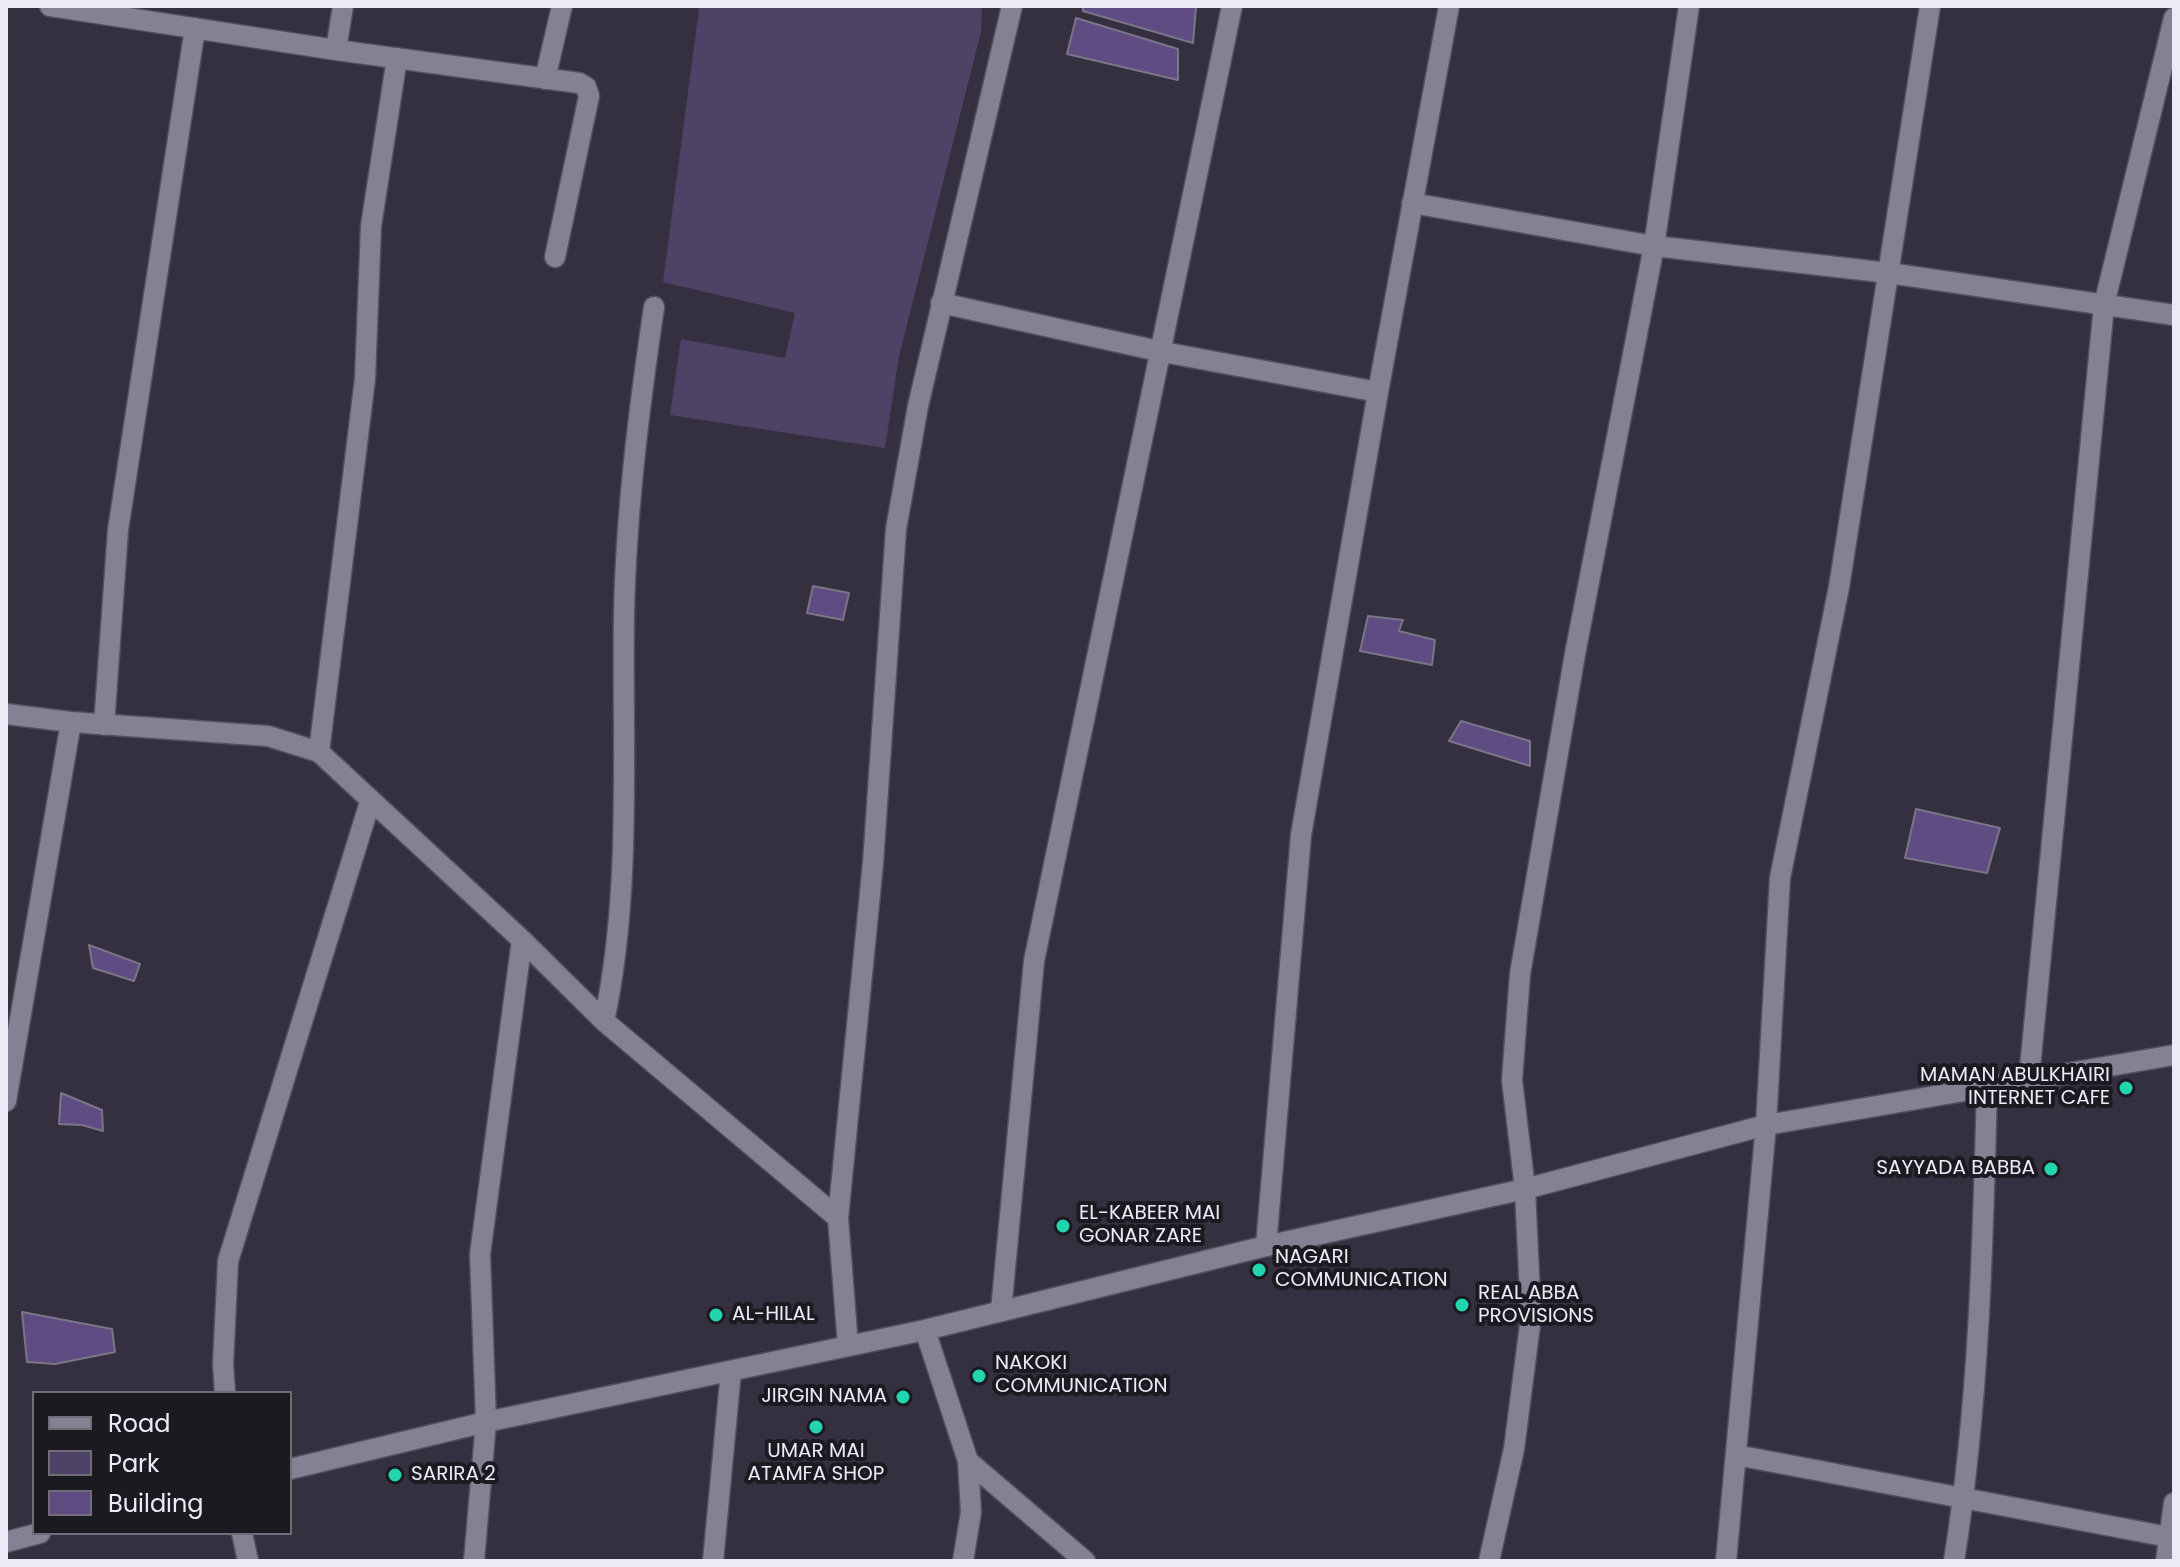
<!DOCTYPE html>
<html>
<head>
<meta charset="utf-8">
<style>
  body { margin:0 }
  #map { position:relative; width:2180px; height:1567px; overflow:hidden; background:#353040; font-family:Poppins,sans-serif }
  canvas { display:block }
  .frame { position:absolute; inset:0; border:8px solid #eceaf4; pointer-events:none }
  .legend { position:absolute; left:32px; top:1391px; width:260px; height:144px; box-sizing:border-box; background:#1c1a21; border:2px solid #6f6d75; margin:0; padding:10px 14px; list-style:none; font-size:24px; color:#eceaf4 }
  .legend li { display:flex; align-items:center; gap:16px; height:40px }
  .legend b { width:40px; border:2px solid #6f6d75 }
</style>
</head>
<body>
<div id="map">
<canvas width="2180" height="1567"></canvas>
<div class="frame"></div>
<ul class="legend">
<li><b style="height:10px;background:#858092"></b>Road</li>
<li><b style="height:22px;background:#4e4366"></b>Park</li>
<li><b style="height:22px;background:#5e4c83"></b>Building</li>
</ul>
</div>
<script>
const ctx = document.querySelector('canvas').getContext('2d');
ctx.lineJoin = 'round';
function fill(path, color) {
  ctx.fillStyle = color;
  ctx.fill(path, 'evenodd');
}
function strokePath(path, color, width, dash) {
  ctx.strokeStyle = color;
  ctx.lineWidth = width;
  ctx.lineCap = dash ? 'butt' : 'round';
  ctx.setLineDash(dash || []);
  ctx.stroke(path);
}
function label(font, color, halo, rows, align = 'center') {
  ctx.font = font + ' Poppins,sans-serif';
  ctx.lineWidth = 8;
  ctx.setLineDash([]);
  ctx.textBaseline = 'middle';
  ctx.strokeStyle = halo;
  ctx.fillStyle = color;
  for (const [text, x, y, turn = 0] of rows) {
    ctx.save();
    ctx.translate(x, y);
    ctx.rotate((+turn || 0) * Math.PI / 180);
    ctx.textAlign = isNaN(turn) ? turn : align;
    if (halo) ctx.strokeText(text, 0, 0);
    ctx.fillText(text, 0, 0);
    ctx.restore();
  }
}
const green = new Path2D(`
  M690,6H982L981,32L899,356L885,448L670,415L681,339L785,358L795,313L663,282L699,9Z`);
const building = new Path2D(`
  M1083,6L1196,7L1193,43L1083,11Z
  M1076,18L1178,49V80L1067,54Z
  M813,586L849,593L843,620L807,613Z
  M1368,616L1403,620L1399,631L1435,640L1432,665L1360,651Z
  M1461,721L1530,741V766L1449,741Z
  M1916,809L2000,828L1987,873L1905,858Z
  M89,945L140,964L134,981L93,968Z
  M61,1093L102,1110L103,1131L82,1125L59,1124Z
  M22,1312L112,1329L115,1352L55,1364L27,1362Z`);
const street = new Path2D(`
  M50,6L336,50L579,83L586,87L589,96L555,257
  M336,50L343,6
  M545,79L562,6
  M1412,203L1654,246L1889,273L2174,315
  M941,303L1163,352L1378,392
  M6,714L71,722L268,736L319,752L522,940L604,1021L838,1218
  M104,725L118,530L195,28
  M319,752L365,379L371,226L397,58
  M604,1021C632,893 622,747 624,615C626,512 639,409 654,307
  M2029,1078L2104,305L2174,18
  M6,1101L71,722
  M1266,1246L1301,835L1378,392L1449,6
  M1001,1311L1034,961L1232,6
  M925,1330L968,1461L971,1512L963,1561
  M848,1346L838,1218L873,863L896,529L918,406L1012,6
  M225,1393L223,1364L228,1261L370,802
  M1736,1455L2174,1538
  M968,1461L1085,1561
  M242,1533L248,1561
  M474,1561L486,1422L480,1254L522,940
  M713,1561L731,1371
  M1489,1561L1514,1449L1531,1317L1525,1189L1512,1080L1520,974L1575,654L1654,246L1689,6
  M1726,1561L1766,1125L1780,878L1839,587L1930,6
  M1954,1561C1979,1404 1983,1244 1987,1085
  M2166,1561L2174,1503`);
const secondary = new Path2D(`
  M290,1469L486,1422L925,1330L1266,1246L1525,1189L1766,1125L2174,1055
  M6,1542L40,1533`);
const markers = [
  [2126,1088,8,"#23d5af"],
  [2051,1169,8,"#23d5af"],
  [1063,1226,8,"#23d5af"],
  [1259,1270,8,"#23d5af"],
  [1462,1305,8,"#23d5af"],
  [716,1315,8,"#23d5af"],
  [979,1376,8,"#23d5af"],
  [903,1397,8,"#23d5af"],
  [816,1427,8,"#23d5af"],
  [395,1475,8,"#23d5af"]
];
const poiNames = [
  ["MAMAN ABULKHAIRI",2110,1076,"right"],
  ["INTERNET CAFE",2110,1099,"right"],
  ["SAYYADA BABBA",2035,1169,"right"],
  ["EL-KABEER MAI",1079,1214],
  ["GONAR ZARE",1079,1237],
  ["NAGARI",1275,1258],
  ["COMMUNICATION",1275,1281],
  ["REAL ABBA",1478,1294],
  ["PROVISIONS",1478,1317],
  ["AL-HILAL",732,1315],
  ["NAKOKI",995,1364],
  ["COMMUNICATION",995,1387],
  ["JIRGIN NAMA",887,1397,"right"],
  ["UMAR MAI",816,1452,"center"],
  ["ATAMFA SHOP",816,1475,"center"],
  ["SARIRA 2",411,1475]
];
fill(green, '#4e4366');
fill(building, '#5e4c83');
strokePath(building, '#7a7587', 2);
strokePath(street, '#534f5c', 23);
strokePath(secondary, '#534f5c', 23);
strokePath(street, '#858092', 20);
strokePath(secondary, '#858092', 20);
for (const [x, y, r, color] of markers) {
  const dot = new Path2D();
  dot.arc(x, y, r, 0, 2 * Math.PI);
  ctx.fillStyle = color;
  ctx.fill(dot);
  strokePath(dot, '#1c1a21', 3);
}
label('20px', '#eceaf4', '#1c1a21', poiNames, 'left');
</script>
</body>
</html>
